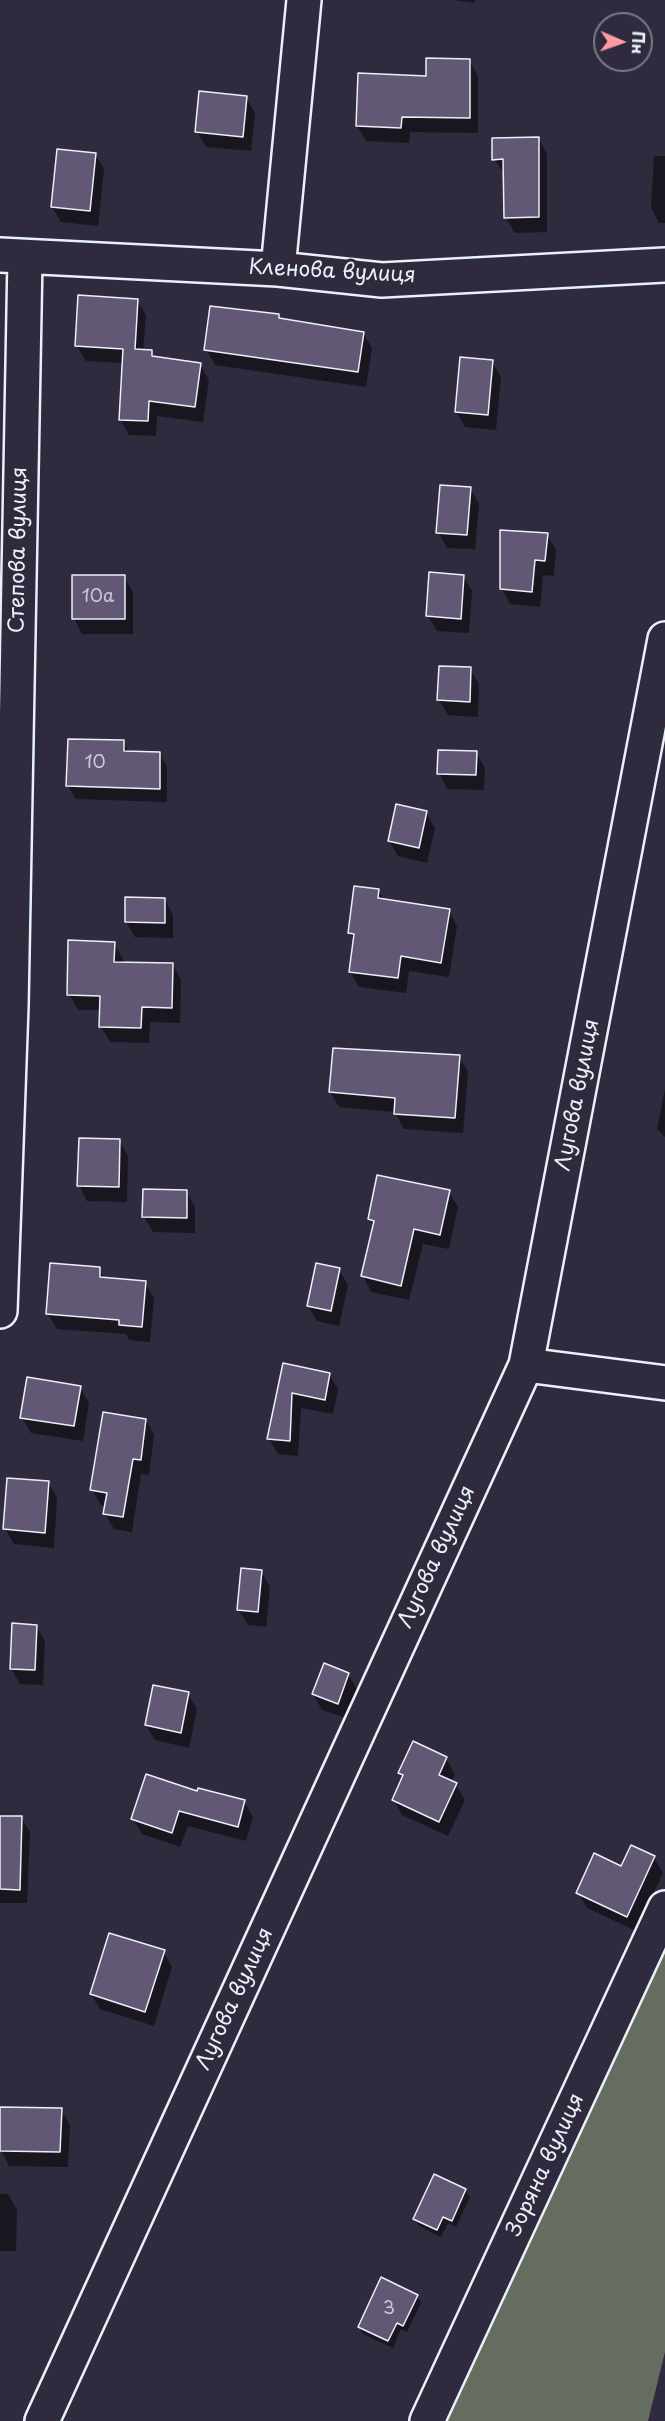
<!DOCTYPE html>
<html>
<head>
<meta charset="utf-8">
<style>
  body { margin:0 }
  #map { position:relative; width:665px; height:2421px; overflow:hidden; background:#2f2a3d; font-family:"Playpen Sans",sans-serif }
  canvas { display:block }
  .north { position:absolute; left:593px; top:12px; width:60px; height:60px; box-sizing:border-box; background:#2f2a3d; border:2px solid #797a88; border-radius:50%; rotate:92deg; font-size:16px; font-weight:700; line-height:24px; text-align:center; color:#e8f1f8 }
  .north::after { content:''; display:block; margin:auto; width:21px; height:27px; background:#ff9aa2; clip-path:polygon(50% 0,100% 100%,50% 72%,0 100%) }
</style>
</head>
<body>
<div id="map">
<canvas width="665" height="2421"></canvas>
<div class="north">Пн</div>
</div>
<script>
const ctx = document.querySelector('canvas').getContext('2d');
ctx.lineJoin = 'round';
function fill(path, color) {
  ctx.fillStyle = color;
  ctx.fill(path, 'evenodd');
}
function strokePath(path, color, width, dash) {
  ctx.strokeStyle = color;
  ctx.lineWidth = width;
  ctx.lineCap = dash ? 'butt' : 'round';
  ctx.setLineDash(dash || []);
  ctx.stroke(path);
}
function label(font, color, halo, rows, align = 'center') {
  ctx.font = font + ' "Playpen Sans",sans-serif';
  ctx.lineWidth = 6;
  ctx.setLineDash([]);
  ctx.textBaseline = 'middle';
  ctx.strokeStyle = halo;
  ctx.fillStyle = color;
  for (const [text, x, y, turn = 0] of rows) {
    ctx.save();
    ctx.translate(x, y);
    ctx.rotate((+turn || 0) * Math.PI / 180);
    ctx.textAlign = isNaN(turn) ? turn : align;
    if (halo) ctx.strokeText(text, 0, 0);
    ctx.fillText(text, 0, 0);
    ctx.restore();
  }
}
const green = new Path2D(`
  M665,1933V2352L648,2421H438Z`);
const shadow = new Path2D(`
  M452,0H475V3Z
  M469,60L478,76V133L410,132L409,143L366,141L357,126L427,78Z
  M246,97L255,113L251,151L206,147L197,132Z
  M538,138L547,154V232L515,233L506,218L505,175L494,159Z
  M95,154L104,169L98,226L61,222L52,207Z
  M654,156H665V223H659L651,208Z
  M137,300L146,315L143,351H151L155,358L200,365L209,380L203,422L157,416L156,436L129,435L120,419L123,363L86,361L77,346Z
  M278,316L281,319L363,333L372,348L366,387L215,365L206,349Z
  M492,362L501,377L496,430L465,427L456,411Z
  M470,488L479,504L475,549L447,548L438,532Z
  M547,535L556,550L554,576L543,575L540,607L510,604L502,589Z
  M463,576L472,591L469,633L437,631L428,616Z
  M124,577L133,592V634H82L74,618Z
  M470,669L479,684L478,717L448,715L439,700Z
  M123,742L129,753L160,754L167,767V802L76,799L68,786Z
  M476,753L485,768L484,790L447,789L439,773Z
  M426,812L435,828L427,863L398,856L389,841Z
  M378,890L384,900L449,911L457,926L449,977L409,971L406,993L359,987L350,971L354,941L349,932Z
  M165,899L173,915V938L135,937L126,922Z
  M114,943L123,959V964L173,965L181,980L180,1023L150,1022L149,1043L110,1042L101,1027V1010H78L69,994Z
  M459,1057L468,1072L463,1133L404,1129L395,1112L339,1107L330,1092Z
  M665,1089V1137L657,1129Z
  M119,1141L128,1156L127,1202L87,1201L79,1185Z
  M186,1192L195,1207V1233L153,1232L144,1217Z
  M449,1192L458,1207L449,1249L423,1244L409,1300L371,1292L363,1276L374,1227L369,1219Z
  M99,1269L105,1279L145,1283L154,1298L150,1342L129,1340L126,1334L57,1329L48,1314Z
  M339,1270L348,1285L339,1326L317,1321L308,1305Z
  M284,1365L329,1374L338,1389L333,1414L301,1408L298,1456L278,1454L269,1439Z
  M80,1387L89,1403L83,1441L31,1433L22,1418Z
  M146,1420L154,1435L149,1475L141,1474L132,1532L114,1529L105,1514L106,1506L101,1505L92,1490Z
  M49,1483L57,1498L54,1548L14,1544L5,1529Z
  M261,1572L270,1587L266,1627L248,1625L239,1610Z
  M36,1626L45,1641L43,1685L20,1684L11,1668Z
  M348,1674L357,1689L346,1718L322,1710L313,1694Z
  M188,1694L197,1709L189,1748L155,1740L146,1725Z
  M446,1758L455,1774L451,1783L456,1785L465,1800L448,1836L402,1815L394,1800L403,1778L400,1773Z
  M198,1793L244,1801L253,1817L246,1841L188,1826L180,1847L142,1834L133,1819Z
  M0,1817L21,1818L30,1832L27,1903H0Z
  M654,1857L663,1873L636,1931L587,1908L578,1892L622,1868Z
  M164,1952L172,1967L154,2026L100,2009L91,1994Z
  M61,2110L70,2125L68,2167L9,2166L1,2150Z
  M465,2190L470,2197L456,2227L448,2223L441,2237L419,2226L414,2219Z
  M0,2194H8L17,2210L16,2251H0Z
  M417,2296L421,2303L407,2332L401,2329L393,2348L363,2334L359,2327Z`);
const building = new Path2D(`
  M426,58L470,59V118L402,117L401,128L356,126L358,73L426,76Z
  M199,91L247,96L243,137L195,132Z
  M539,137V217L504,218L503,159L492,160V138Z
  M57,149L96,153L90,211L51,207Z
  M78,295L138,299L135,349L152,350V356L201,363L195,407L149,401L148,421L119,420L123,349L75,346Z
  M210,306L279,314V318L364,332L358,372L204,350Z
  M460,357L493,360L488,415L455,412Z
  M440,485L471,487L467,535L436,533Z
  M500,530L548,533L545,561L535,560L532,592L500,589Z
  M429,572L464,575L461,619L426,616Z
  M72,575H125V619H72Z
  M439,666L471,667L470,702L437,700Z
  M68,739L124,740V751L160,752V789L66,786Z
  M438,750L477,751L476,775L437,774Z
  M396,804L427,811L419,848L388,841Z
  M354,886L379,889L378,898L450,909L441,963L401,956L398,978L349,972L354,934L348,933Z
  M125,897L165,898V923L125,922Z
  M68,940L115,942L114,962L173,963L172,1008L142,1007L141,1028L99,1027L100,996L67,995Z
  M333,1048L460,1055L455,1118L394,1114L395,1098L329,1092Z
  M79,1138L120,1139L119,1187L77,1186Z
  M377,1175L450,1190L440,1235L414,1229L401,1286L361,1276L374,1221L368,1219Z
  M143,1189L187,1190V1218L142,1217Z
  M50,1263L100,1267V1277L146,1281L142,1327L119,1325V1320L46,1314Z
  M316,1263L340,1268L331,1311L307,1306Z
  M283,1363L330,1373L325,1400L292,1393L290,1441L267,1439Z
  M27,1377L81,1386L74,1426L20,1418Z
  M103,1412L146,1419L141,1460L133,1459L123,1517L103,1514L107,1493L90,1490Z
  M7,1478L49,1481L45,1533L3,1529Z
  M241,1568L262,1570L258,1612L237,1610Z
  M12,1623L37,1625L35,1670L10,1669Z
  M324,1663L349,1673L338,1704L312,1694Z
  M153,1685L189,1692L181,1733L145,1725Z
  M413,1741L447,1757L439,1775L457,1783L439,1822L392,1800L403,1775L398,1773Z
  M146,1774L197,1791L198,1788L245,1800L238,1827L179,1811L172,1833L131,1819Z
  M0,1816H22L20,1890L0,1889Z
  M631,1845L655,1856L627,1917L576,1893L594,1853L621,1866Z
  M109,1933L165,1950L145,2012L90,1994Z
  M0,2107L62,2108L60,2152L0,2151Z
  M434,2174L466,2189L452,2221L443,2217L437,2230L413,2219Z
  M381,2277L418,2295L403,2326L397,2323L388,2341L358,2327Z`);
const minor = new Path2D(`
  M0,255L278,269L382,280L665,265
  M278,269L304,0
  M0,1311L11,1006L25,258
  M526,1365L665,1383
  M42,2421L526,1365L665,639
  M427,2421L665,1908`);
const numberNames = [
  ["10а",98,597],
  ["10",95,763],
  ["3",389,2309]
];
const streetNames = [
  ["Кленова вулиця",332,272,3],
  ["Степова вулиця",19,550,-89],
  ["Лугова вулиця",578,1095,-79],
  ["Лугова вулиця",437,1557,-65],
  ["Лугова вулиця",235,1999,-65],
  ["Зоряна вулиця",546,2165,-65]
];
fill(green, '#656c60');
fill(shadow, '#0007');
fill(building, '#625875');
strokePath(building, '#e8f1f8', 1.5);
strokePath(minor, '#e8f1f8', 38);
strokePath(minor, '#2f2a3d', 33);
label('18px', '#c6cbd7', null, numberNames);
label('21px', '#e8f1f8', '#2f2a3d', streetNames);
</script>
</body>
</html>
